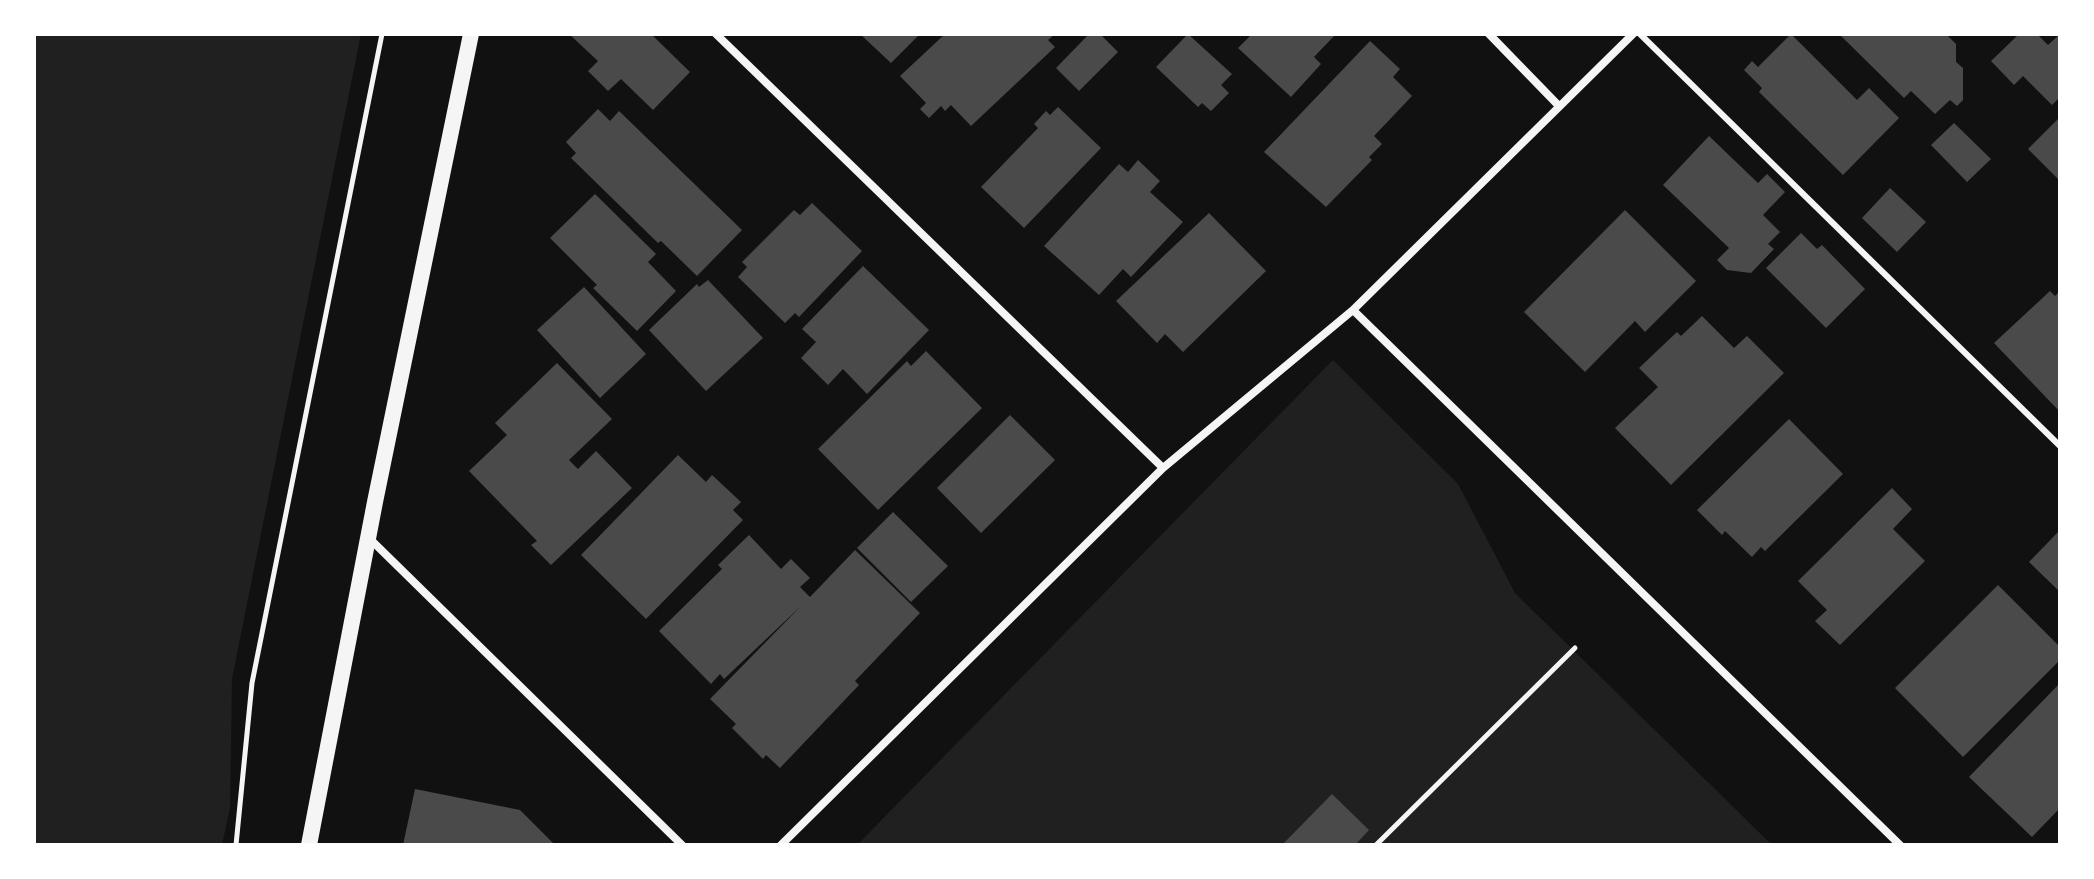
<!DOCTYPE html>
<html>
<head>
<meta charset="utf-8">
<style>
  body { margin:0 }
  #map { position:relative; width:2094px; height:879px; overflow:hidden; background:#111; font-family:"Open Sans",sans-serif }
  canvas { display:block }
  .frame { position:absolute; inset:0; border:36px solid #fff; pointer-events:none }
</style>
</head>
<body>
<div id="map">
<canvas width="2094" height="879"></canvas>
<div class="frame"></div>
</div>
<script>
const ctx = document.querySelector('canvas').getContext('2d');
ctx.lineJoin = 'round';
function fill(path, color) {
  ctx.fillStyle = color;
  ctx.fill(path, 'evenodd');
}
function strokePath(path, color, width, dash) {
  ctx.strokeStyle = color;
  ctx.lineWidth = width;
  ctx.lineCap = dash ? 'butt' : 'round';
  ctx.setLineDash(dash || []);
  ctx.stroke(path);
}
const green = new Path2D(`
  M34,34H361L232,679L230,808L222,845H34Z
  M1333,360L1458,484L1515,593L1772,845H857Z`);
const building = new Path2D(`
  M569,34H651L690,72L653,110L621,79L608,91L588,71L598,61Z
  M860,34H920L891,63Z
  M945,34H1055L1048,40L1055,47L971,126L951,105L945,111L941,106L929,118L920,109L926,103L900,76Z
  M1089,34H1100L1118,52L1079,91L1056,68Z
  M1188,34L1232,74L1221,85L1229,93L1211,111L1202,103L1198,107L1156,67Z
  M1252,34H1336L1314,57L1321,64L1291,97L1238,48Z
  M1791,34L1857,100L1869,88L1899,118L1843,175L1759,92L1762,88L1744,70L1752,61L1758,67Z
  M1839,34H1946L1956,44V62L1963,68V100L1957,106L1950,100L1935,114L1911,91L1904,98Z
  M2019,34H2037L2048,45L2060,34V97L2052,105L2023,76L2014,85L1991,61Z
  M1370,41L1400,69L1393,77L1412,96L1374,136L1382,144L1369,157L1372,160L1326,207L1264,152Z
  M1058,107L1101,148L1024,228L981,187L1038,128L1034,124L1046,111L1050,115Z
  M598,109L610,121L619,111L742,230L697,276L661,241L658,243L571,158L576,153L566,142Z
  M2060,117V176L2058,179L2028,149Z
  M1954,123L1991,159L1967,182L1931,145Z
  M1709,136L1758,183L1767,174L1785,192L1763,215L1780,232L1768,244L1774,249L1751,273L1727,270L1717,260L1729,248L1663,185Z
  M1138,160L1160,181L1150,192L1183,222L1131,277L1123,269L1099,295L1044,246L1119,164L1128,172Z
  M1890,188L1926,222L1897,252L1862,218Z
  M595,194L656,254L648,262L676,291L637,331L593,288L597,285L550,238Z
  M812,203L862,251L799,317L795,313L785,323L738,277L747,267L742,262L794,210L800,215Z
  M1625,210L1696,281L1645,332L1635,321L1585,372L1524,312Z
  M1209,213L1266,271L1183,352L1165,334L1157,343L1116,301Z
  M1801,233L1817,249L1822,245L1865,289L1826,328L1766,268Z
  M863,266L929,330L867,394L843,369L828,385L801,358L816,342L802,329Z
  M708,280L763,338L706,391L649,330L697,284L699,287Z
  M584,287L646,354L600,398L537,330Z
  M2050,291L2055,296L2060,291V412L1994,343Z
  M1702,316L1734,348L1747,336L1784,373L1671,485L1615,428L1658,387L1639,368L1677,332L1681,336Z
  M926,351L982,408L878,510L818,449L907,361L911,366Z
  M557,363L612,419L569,460L578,469L596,451L632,488L551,565L531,545L537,541L469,471L507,435L495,423Z
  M1010,415L1055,460L981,533L937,488Z
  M1789,419L1843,474L1765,551L1761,547L1752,557L1725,531L1722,535L1697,510Z
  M678,455L706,482L712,475L741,502L733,510L743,520L646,619L581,555Z
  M1892,488L1912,509L1893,529L1925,561L1840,645L1815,621L1827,610L1798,581Z
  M893,512L948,566L911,602L857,548Z
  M2060,530V592L2029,562Z
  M749,535L781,569L791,559L810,578L800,587L810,597L855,550L920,613L855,681L859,685L780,768L766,755L763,759L732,728L736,724L710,699L801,606L724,679L720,674L711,684L659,631L722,569L718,565Z
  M1998,585L2060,647V660L1963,757L1895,688Z
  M2060,683V808L2032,837L1969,777Z
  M415,789L520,810L555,845H403Z
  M1332,794L1369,830L1355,845H1282Z`);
const path = new Path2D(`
  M236,845L252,683L382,34
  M1376,845L1575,648`);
const service = new Path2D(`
  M1640,34L2060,446`);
const minor = new Path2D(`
  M716,34L1163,468
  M1489,34L1558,105
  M1353,310L1900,845
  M369,538L682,845
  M781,845L1163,468L1353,310L1633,34`);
const secondary = new Path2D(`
  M309,845L375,502L471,34`);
fill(green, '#202020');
fill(building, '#4a4a4a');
strokePath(path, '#f5f5f5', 5);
strokePath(service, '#f5f5f5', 6);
strokePath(minor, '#f5f5f5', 8);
strokePath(secondary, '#f5f5f5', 16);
</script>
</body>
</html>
